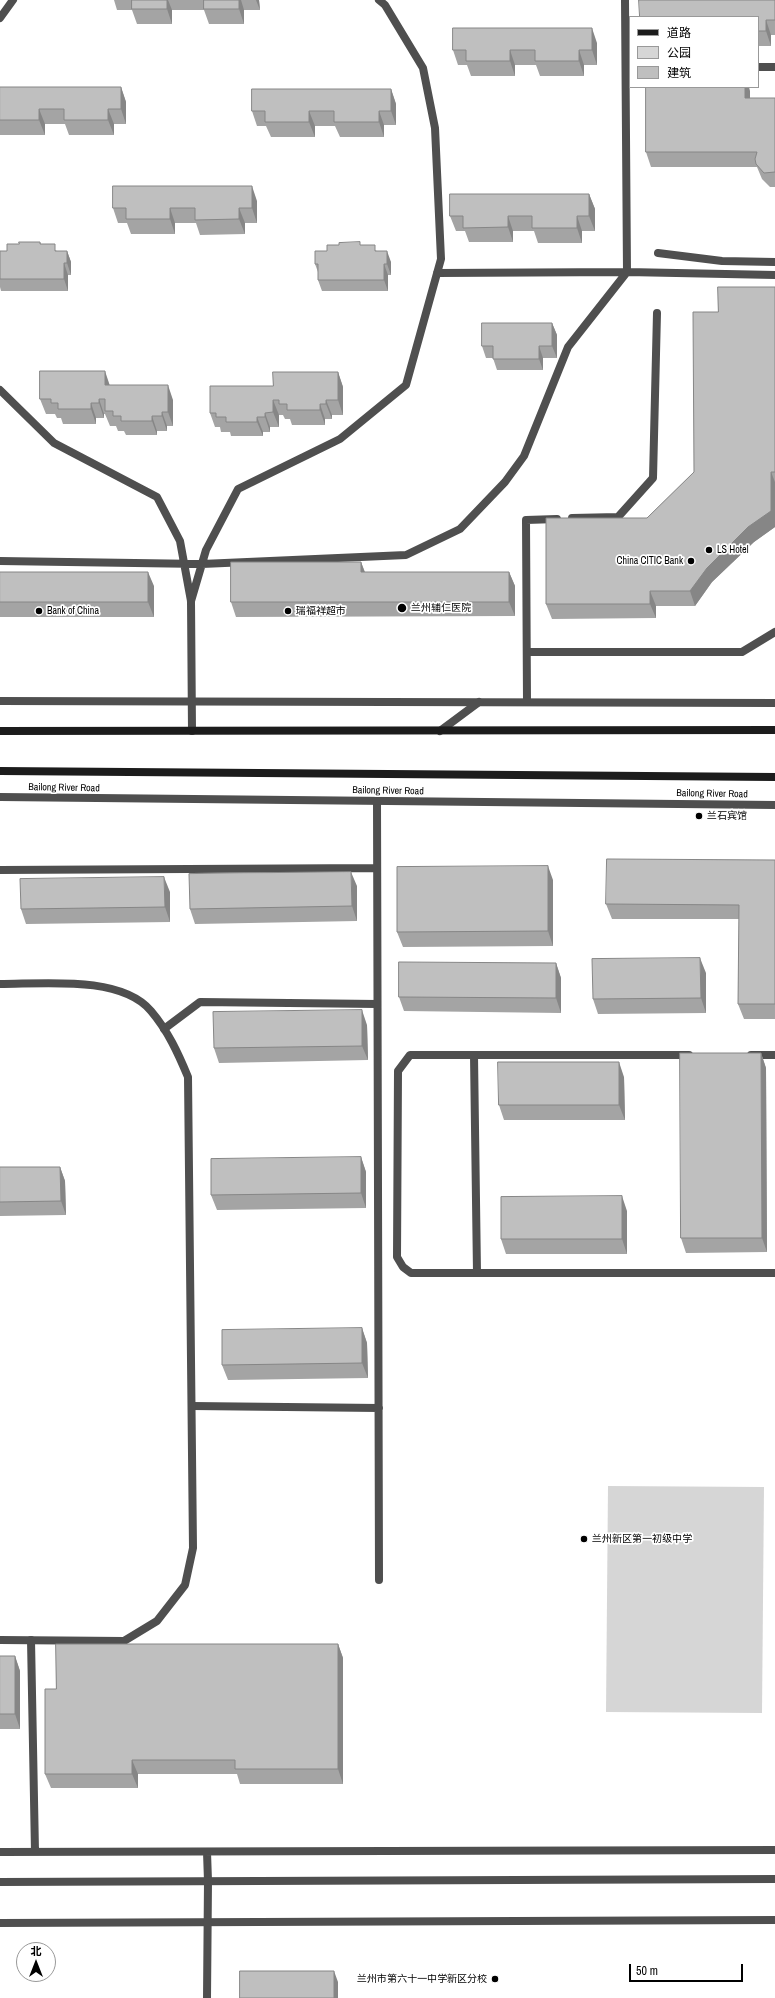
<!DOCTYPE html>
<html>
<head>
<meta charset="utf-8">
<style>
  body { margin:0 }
  #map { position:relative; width:775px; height:1998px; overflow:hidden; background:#fff; font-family:"Archivo Narrow","Noto Sans SC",sans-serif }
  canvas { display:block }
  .legend { position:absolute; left:629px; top:16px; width:130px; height:72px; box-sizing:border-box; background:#fff; border:1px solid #999; margin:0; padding:5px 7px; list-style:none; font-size:12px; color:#000 }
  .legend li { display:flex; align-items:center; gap:8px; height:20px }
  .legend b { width:20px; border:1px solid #999 }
  .north { position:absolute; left:16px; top:1942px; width:40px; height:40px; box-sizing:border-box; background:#fff; border:1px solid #999; border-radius:50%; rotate:0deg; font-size:11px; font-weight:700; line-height:16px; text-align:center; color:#000 }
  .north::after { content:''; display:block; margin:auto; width:14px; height:18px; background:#000; clip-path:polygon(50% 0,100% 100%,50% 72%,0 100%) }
  .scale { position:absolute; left:629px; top:1964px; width:114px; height:18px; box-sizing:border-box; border:2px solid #000; border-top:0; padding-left:5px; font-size:12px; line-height:14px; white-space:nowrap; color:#000; -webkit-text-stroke:3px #fff; paint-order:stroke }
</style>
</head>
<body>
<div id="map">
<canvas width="775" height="1998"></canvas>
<ul class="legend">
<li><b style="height:5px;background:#1c1c1c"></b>道路</li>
<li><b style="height:11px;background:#d6d6d6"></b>公园</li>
<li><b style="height:11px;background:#bfbfbf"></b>建筑</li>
</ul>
<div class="north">北</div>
<div class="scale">50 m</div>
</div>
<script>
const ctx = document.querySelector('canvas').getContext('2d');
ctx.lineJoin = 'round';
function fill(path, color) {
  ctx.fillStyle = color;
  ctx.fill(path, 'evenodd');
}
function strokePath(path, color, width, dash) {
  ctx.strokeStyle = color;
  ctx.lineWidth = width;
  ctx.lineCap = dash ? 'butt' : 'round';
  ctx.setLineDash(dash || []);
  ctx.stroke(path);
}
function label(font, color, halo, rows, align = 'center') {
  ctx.font = font + ' "Archivo Narrow","Noto Sans SC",sans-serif';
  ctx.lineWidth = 3.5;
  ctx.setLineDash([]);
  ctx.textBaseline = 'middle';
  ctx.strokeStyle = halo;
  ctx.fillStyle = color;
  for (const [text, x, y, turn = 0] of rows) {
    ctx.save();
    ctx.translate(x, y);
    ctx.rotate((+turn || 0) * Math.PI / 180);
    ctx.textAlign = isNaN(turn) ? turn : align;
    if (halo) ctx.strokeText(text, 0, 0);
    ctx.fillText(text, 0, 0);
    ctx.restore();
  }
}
const green = new Path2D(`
  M608,1486L764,1487L762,1713L606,1712Z`);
const service = new Path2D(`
  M758,67H775
  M658,253L722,261L775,262
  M572,518L618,517L653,478L657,313
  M527,652H742L775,632
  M0,701L775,703
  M527,702L526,520L557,519
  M377,801L379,1580
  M0,870L377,868
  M164,1029L200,1002L377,1004
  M474,1055L477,1273
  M689,1055H410L398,1071L397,1257L403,1267L411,1273H775
  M751,1055H775
  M192,1406L379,1408
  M31,1640L35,1852
  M0,1852L775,1850
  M207,1852L208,1881
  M0,1923L775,1920`);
const minor = new Path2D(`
  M0,18L13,0
  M437,273L627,272L775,275
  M0,390L54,443L157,497L180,541L191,601L192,731
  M0,561L202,564L406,555L460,529L505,482L524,456L568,347L627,272L625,0
  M191,601L206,550L238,489L340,439L406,385L441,259L435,128L423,68L385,5L379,0
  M440,731L479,702
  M0,797L775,805
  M0,984C43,984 121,975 151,1011C168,1031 178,1053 188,1077L193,1548L185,1585L157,1621L124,1641L0,1640
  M207,1998L208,1881`);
const tertiary = new Path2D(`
  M0,1882L775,1879`);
const secondary = new Path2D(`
  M0,731L775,730
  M0,771L775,777`);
const wall = new Path2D(`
  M114,0H259L260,10H244V24H209L204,10H172V24H137L132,10H117Z
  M775,0V35H771V46H758V17Z
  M597,43V65H584V76H540L536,65H515V76H471L467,65H458L453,50Z
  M0,87H121L126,102V124H114V135H69L65,124H45V135H0Z
  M391,89L396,104V125H384V137H340L335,126H315V137H271L266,126H257L252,111Z
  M750,91V98H775V187H770L762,179L757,167H651L646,152Z
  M589,194L595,209V231H582V243H538L534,231H513V242H469L465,231H456L450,216Z
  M257,201V223H245V234L200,235L196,223H175V234H131L127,223H118L113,208Z
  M40,242L41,244L57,251H67L71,262V275H68V291H1L0,287V251H7L19,244Z
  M361,245L377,251L391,262V275H388V291H322L318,280V272L315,264L327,251Z
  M775,287V527L754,542L712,582L695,606H656V618L552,619L546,604L647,518L694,472Z
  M552,323L557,335V358H543V370H497L493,358H486L482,346Z
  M338,372L343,387V415H332V419H325V425H292L290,419H285L283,415H279V427H270V432H263V436H231L230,432H221L220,427H215L210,413L273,386Z
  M110,385L173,400V426H167V431H157V435H126L124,431H118L116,426H110L105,414H104V418H96V424H63L61,418H57L55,414H46L40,399Z
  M361,562L365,572H509L515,586V616L236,617L231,602Z
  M0,572L154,586V617H0Z
  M775,860V1019H744L738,1004L739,919H612L606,904Z
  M553,880V946L403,947L397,932Z
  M357,886V921L195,924L190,909Z
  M170,892V922L26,924L21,909Z
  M556,963L561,978V1013L404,1011L399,997Z
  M706,973V1013L598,1014L593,999Z
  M367,1025L368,1060L219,1063L214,1048Z
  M761,1053L766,1068L767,1252L686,1253L681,1238Z
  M624,1077L625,1120H504L499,1105Z
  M361,1157L366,1172V1208L217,1210L211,1195Z
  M0,1167H60L65,1181L66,1215L0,1216Z
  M627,1211V1254H506L501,1239Z
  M362,1328L367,1343L368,1378L228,1380L222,1365Z
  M338,1644L343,1658V1784H240L237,1774H138V1788H51L45,1774L56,1689Z
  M0,1656H15L20,1671V1729H0Z`);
const shadedWall = new Path2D(`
  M167,0H168L172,10V24L167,9Z
  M239,0H241L244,10V24L239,9Z
  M256,0H259L260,10Z
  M766,20L771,35V46L766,31Z
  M592,28L597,43V65L592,50Z
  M510,50L515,65V76L510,61Z
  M579,50L584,65V76L579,61Z
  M121,87L126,102V124L121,109Z
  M745,87H749L750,91V113L745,98Z
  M391,89L396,104V125L391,111Z
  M39,109L45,124V135L39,120Z
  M108,109L114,124V135L108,120Z
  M309,111L315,126V137L309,122Z
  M379,111L384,125V137L379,122Z
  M252,186L257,201V223L252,208Z
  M589,194L595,209V231L589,216Z
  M170,208L175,223V234L170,219Z
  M239,208L245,223V234L239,219Z
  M508,216L513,231V242L508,227Z
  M577,216L582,231V243L577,228Z
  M67,251L71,262V275L67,263Z
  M387,251L391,262V275L387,264Z
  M64,263L68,275V291L64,279Z
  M384,264L388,275V291L384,280Z
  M552,323L557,335V358L552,346Z
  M539,346L543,358V370L539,359Z
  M105,371L110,386L105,385Z
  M338,372L343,387V415L338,400Z
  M168,385L173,400V426L168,412Z
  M99,399L104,414V418L99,403Z
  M273,400L279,415V427L273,412Z
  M326,400L332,415V419L326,404Z
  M91,403L96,418V424L91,409Z
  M320,404L325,419V425L320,410Z
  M162,412L167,426V431L162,416Z
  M265,413L270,427V432L265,417Z
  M152,416L157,431V435L152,421Z
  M257,417L263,432V436L257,422Z
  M771,472L775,482V527L754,542L712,582L695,606L690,591Z
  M361,562L366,576L361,572Z
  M148,572L154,586V617L148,602Z
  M509,572L515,586V616L509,602Z
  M650,591L656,606V618L650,604Z
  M548,866L553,880V946L548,931Z
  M351,872L357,886V921L352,906Z
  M164,877L170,892V922L165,907Z
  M700,958L706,973V1013L701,998Z
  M556,963L561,978V1013L556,998Z
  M362,1010L367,1025L368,1060L362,1046Z
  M761,1053L766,1068L767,1252L762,1238Z
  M619,1062L624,1077L625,1120L619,1105Z
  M361,1157L366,1172V1208L361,1193Z
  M60,1167L65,1181L66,1215L61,1201Z
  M622,1196L627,1211V1254L622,1239Z
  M362,1328L367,1343L368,1378L362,1363Z
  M338,1644L343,1658V1784L338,1769Z
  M15,1656L20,1671V1729L15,1714Z
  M132,1760L138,1774V1788L132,1774Z
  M334,1971L338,1982V1998H334Z`);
const building = new Path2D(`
  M132,0H167V9H132Z
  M204,0H239V9H204Z
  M639,0H775V20H766V31H758V17H640Z
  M453,28H592V50H579V61H535V50H510V61H466V50H453Z
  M0,87H121V109H108V120H64V109H39V120H0Z
  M646,87H745V98H775V172L764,173L756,164L755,159L757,152H646Z
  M252,89H391V111H379V122H334V111H309V122H265V111H252Z
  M113,186H252V208H239V219L195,220V208H170V219H126V208H113Z
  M450,194H589V216H577V228H532V216H508V227L463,228V216H450Z
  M19,242H40V244H55V251H67V263H64V279H0V251H7V244H19Z
  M360,242V245H375V251H387V264H384V280H318V264H315V251H327V245H339V243Z
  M718,287H775V472H771V511L748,527L707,568L690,591H650V604H546V518H647L694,472L693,312H718Z
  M482,323H552V346H539V359H493V346H482Z
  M40,371H105V385H168V412H162V416H152V421H121V416H113V411H105V399H99V403H91V409H58V403H51V399H40Z
  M273,372H338V400H326V404H320V410H287V404H279V400H273V412L265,413V417H257V422H226V417H216V413H210V386H273Z
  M231,562H361V572H509V602H231Z
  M0,572H148V602H0Z
  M607,859L775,860V1004H738L739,905L606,904Z
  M548,866V931L397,932V867Z
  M351,872L352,906L190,909L189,874Z
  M164,877L165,907L21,909L20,879Z
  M700,958L701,998L593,999L592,959Z
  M399,962L556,963V998L399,997Z
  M362,1010V1046L214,1048L213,1012Z
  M680,1053H761L762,1238H681Z
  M498,1062H619V1105H499Z
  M361,1157V1193L211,1195V1159Z
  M0,1167H60L61,1201L0,1202Z
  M622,1196V1239H501V1197Z
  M362,1328V1363L222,1365V1330Z
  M56,1644H338V1769H235V1760H132V1774H45V1689H56Z
  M0,1656H15V1714H0Z
  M240,1971H334V1998H240Z`);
const markers = [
  [709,550,4,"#000"],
  [691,561,4,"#000"],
  [402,608,5,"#000"],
  [39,611,4,"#000"],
  [288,611,4,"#000"],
  [699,816,4,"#000"],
  [584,1539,4,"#000"],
  [495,1979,4,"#000"]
];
const poiNames = [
  ["LS Hotel",717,550],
  ["China CITIC Bank",683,561,"right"],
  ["兰州辅仁医院",411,608],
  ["Bank of China",47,611],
  ["瑞福祥超市",296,611],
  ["兰石宾馆",707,816],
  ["兰州新区第一初级中学",592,1539],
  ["兰州市第六十一中学新区分校",487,1979,"right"]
];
const streetNames = [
  ["Bailong River Road",64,788,1],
  ["Bailong River Road",388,791,1],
  ["Bailong River Road",712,794,1]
];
fill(green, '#d6d6d6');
strokePath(service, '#4f4f4f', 8);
strokePath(minor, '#4f4f4f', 8);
strokePath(tertiary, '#4f4f4f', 8);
strokePath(secondary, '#1c1c1c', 8);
fill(wall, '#a4a4a4');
fill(shadedWall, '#868686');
fill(building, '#bfbfbf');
strokePath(building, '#868686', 1);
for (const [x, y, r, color] of markers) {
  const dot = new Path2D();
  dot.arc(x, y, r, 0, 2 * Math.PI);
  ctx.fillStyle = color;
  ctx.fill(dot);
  strokePath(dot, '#fff', 1.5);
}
label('10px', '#000', '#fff', poiNames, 'left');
label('10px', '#000', '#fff', streetNames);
</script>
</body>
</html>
